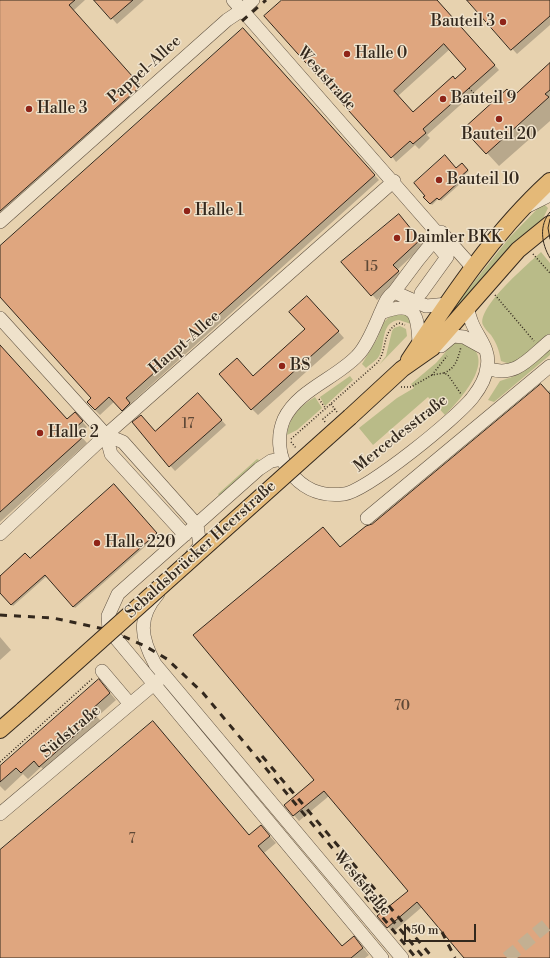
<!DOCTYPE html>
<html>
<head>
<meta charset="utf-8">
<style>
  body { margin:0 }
  #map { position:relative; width:550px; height:958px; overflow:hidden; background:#e7d2af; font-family:"Libre Bodoni",serif }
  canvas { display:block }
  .scale { position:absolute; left:404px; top:924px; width:72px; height:18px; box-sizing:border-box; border:2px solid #33281d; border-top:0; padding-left:5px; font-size:12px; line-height:14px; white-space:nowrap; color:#33281d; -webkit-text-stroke:3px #efe2cb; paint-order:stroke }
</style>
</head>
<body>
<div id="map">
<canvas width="550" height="958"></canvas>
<div class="scale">50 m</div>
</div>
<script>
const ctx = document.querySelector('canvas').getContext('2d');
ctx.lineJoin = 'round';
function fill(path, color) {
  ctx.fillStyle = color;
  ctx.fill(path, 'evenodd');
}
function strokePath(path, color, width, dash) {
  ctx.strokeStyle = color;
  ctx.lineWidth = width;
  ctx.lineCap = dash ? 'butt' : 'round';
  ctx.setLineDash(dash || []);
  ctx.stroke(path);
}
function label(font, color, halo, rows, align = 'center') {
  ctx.font = font + ' "Libre Bodoni",serif';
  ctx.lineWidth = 3;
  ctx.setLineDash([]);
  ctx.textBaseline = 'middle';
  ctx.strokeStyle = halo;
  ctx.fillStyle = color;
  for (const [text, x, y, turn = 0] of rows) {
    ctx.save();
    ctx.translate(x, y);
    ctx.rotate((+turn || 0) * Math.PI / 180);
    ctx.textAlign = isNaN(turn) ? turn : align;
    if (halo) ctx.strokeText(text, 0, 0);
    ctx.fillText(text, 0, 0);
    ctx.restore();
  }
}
const green = new Path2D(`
  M543,203L548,208L541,223L438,331L441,323L510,237Z
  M541,252L550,263V336L517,363H507L501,361C499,350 497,344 491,335C488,332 485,329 483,325C476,308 529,263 541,252Z
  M392,314L409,315L411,324L399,320C381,322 385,343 380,354C378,360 370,364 366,368L362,364L377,339L384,322Z
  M400,326L406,329L407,336L379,365L386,356L392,331L394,328Z
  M455,341C461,343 469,344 473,348C492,366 457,403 445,415L428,397L373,445L359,428L397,398L414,388L411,384L436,363Z
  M550,348V355L494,402L488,400L500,381L515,376Z
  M350,376L353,380L325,406L320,397Z
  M315,397L322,408L297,430L287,435C289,417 300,406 315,397Z
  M257,459L261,461L220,497L218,494Z`);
const shadow = new Path2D(`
  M0,0H85L73,11L145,92L0,222Z
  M96,0H144L117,24Z
  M284,0H437L499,70L427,135L430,138L419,149L415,145L396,162ZM450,49L467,69L413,113L398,96Z
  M468,0H550V25L517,54Z
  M248,34L379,180L130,404L134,408L127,415L115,401L100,415L95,410L92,398L0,296V248Z
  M550,64V121L499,166L487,153L513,97Z
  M462,164L469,171L459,180L461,183L441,201L439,198L432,205L425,197Z
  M403,221L424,245L397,270L403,276L377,300L343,262Z
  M313,303L344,338L258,415L252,409L306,329Z
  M0,346L67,420L80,419L87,427L79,434L87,443L0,522Z
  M550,390V958H465L422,907L393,932L388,927L409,891L329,796L299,821L285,805L316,780L323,528L341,548Z
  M202,399L226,425L175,471L147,440Z
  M114,485L158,535L75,608L47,576L13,606L0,592V577L30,560Z
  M0,637L11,650L0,660Z
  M105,687L116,700L97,717L103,723L47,773L41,767L28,779L23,774L5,791L0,786V768Z
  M267,833L276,843L264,853L342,947L360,944L369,955L365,958H0V851L249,836Z`);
const building = new Path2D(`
  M0,0H75L69,5L141,86L0,211Z
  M94,0H133L111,19Z
  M282,0H437L495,65L423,129L426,133L413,144L410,141L391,158L264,16ZM444,44L466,69L455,79L453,76L413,112L394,91Z
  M467,0H550V16L511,50Z
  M243,28L375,175L126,398L130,403L122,411L109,397L95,410L87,402L91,398L0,297V246Z
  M550,63V90L545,94L549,97L486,154L463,129L507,89L513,96Z
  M445,155L456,168L462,163L468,170L458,179L460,181L439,200L437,198L430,204L423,197L425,196L414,183Z
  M399,214L420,240L393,265L399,271L371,296L341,262Z
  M307,296L339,331L251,410L219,374L237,358L253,376L305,329L289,312Z
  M0,345L67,419L75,412L83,421L75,428L83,437L0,512Z
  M541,384L550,394V958H464L417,902L387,928L377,916L408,891L324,791L293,816L284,805L314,780L193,635L323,527L340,547L366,526L372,524Z
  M198,393L222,420L169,467L132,422L141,415L155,431Z
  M114,484L157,533L73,607L45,575L11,605L0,593V576L25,553L30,558Z
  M99,679L110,693L91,710L97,716L39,767L34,761L21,773L16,768L0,782V766Z
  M153,721L249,835L261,825L270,836L258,846L342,946L354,936L363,948L351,958H0V850Z`);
const minorTunnel = new Path2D(`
  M507,958L550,922`);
const path = new Path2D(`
  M469,88L482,102
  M533,254L550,273
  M495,295L534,341
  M444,373C456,368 458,358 461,347
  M432,375L447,356
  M401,387H411L432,375L444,373L448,375L461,394
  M319,399L326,409
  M331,404L337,412
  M325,422L323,419L335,409
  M291,439L377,363C388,350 381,331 399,323L405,325
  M291,442L296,448
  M0,762L93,678`);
const minor = new Path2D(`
  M253,0L242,10L439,235
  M528,206L550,195
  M0,222L227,20L242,10L233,0
  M394,292L426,306L448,304
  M421,293L447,257L433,240
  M467,309C469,313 470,318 472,323C478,338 491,350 487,367C486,378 480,388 473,397C458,417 367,491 344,494C320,497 303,489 289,471C278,457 277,435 284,419C298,390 335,379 357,356C367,346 374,328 380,314C385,304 385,299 394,292L418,260L441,232L473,268
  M381,313C416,299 418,315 419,345
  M0,318L106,435L123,442L197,525L200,546L192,555
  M441,346L453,336L464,337L484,348
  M487,368C516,379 530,357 550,341
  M106,435L111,454L185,535
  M282,459L271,461L259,469L118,594L108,616L109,630L382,958
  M367,518L550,366
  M0,534L106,435L394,181
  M158,594C137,618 141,638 155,664L402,958
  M102,671L130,704
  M0,814L160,679`);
const major = new Path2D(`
  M409,360C451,297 494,232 550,181
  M350,417L402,369L432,348L518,250L550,224
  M0,730L23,710`);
const tram = new Path2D(`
  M550,212C539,225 541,243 550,258
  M550,219L548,228L550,239`);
const rail = new Path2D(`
  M242,21L266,0
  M0,615L53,618L109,630L145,646L167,659L203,693L424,958
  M262,756L433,958
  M365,896L416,958
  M442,932L455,958`);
const majorBridge = new Path2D(`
  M23,710L350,417`);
const markers = [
  [503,22,4,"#8f2418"],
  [347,54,4,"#8f2418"],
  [443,99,4,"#8f2418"],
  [29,109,4,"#8f2418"],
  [499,119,4,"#8f2418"],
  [439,180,4,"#8f2418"],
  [187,211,4,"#8f2418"],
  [397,238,4,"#8f2418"],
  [282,366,4,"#8f2418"],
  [40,433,4,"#8f2418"],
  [97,543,4,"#8f2418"]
];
const numberNames = [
  ["15",371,268],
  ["17",188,425],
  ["70",402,707],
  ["7",132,840]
];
const poiNames = [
  ["Bauteil 3",495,22,"right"],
  ["Halle 0",355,54],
  ["Bauteil 9",451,99],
  ["Halle 3",37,109],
  ["Bauteil 20",499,135,"center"],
  ["Bauteil 10",447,180],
  ["Halle 1",195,211],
  ["Daimler BKK",405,238],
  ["BS",290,366],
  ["Halle 2",48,433],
  ["Halle 220",105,543]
];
const streetNames = [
  ["Pappel-Allee",145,70,-42],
  ["Weststraße",326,79,48],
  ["Haupt-Allee",185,343,-41],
  ["Mercedesstraße",401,434,-38],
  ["Sebaldsbrücker Heerstraße",201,550,-42],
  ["Südstraße",71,732,-40],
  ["Weststraße",362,884,50]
];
fill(green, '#b9bb88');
fill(shadow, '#0003');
fill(building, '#dfa67f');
strokePath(building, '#33281d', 1);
strokePath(minorTunnel, '#c3b092', 13, [13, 6]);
strokePath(minor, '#605242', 14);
strokePath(major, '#33281d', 18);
strokePath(path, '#33281d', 1.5, [1, 2]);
strokePath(minor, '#efe2cb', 13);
strokePath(major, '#e4b978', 16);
strokePath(tram, '#33281d', 1);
strokePath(rail, '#33281d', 3, [7, 7]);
strokePath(majorBridge, '#33281d', 18, []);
strokePath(majorBridge, '#e4b978', 16);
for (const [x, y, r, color] of markers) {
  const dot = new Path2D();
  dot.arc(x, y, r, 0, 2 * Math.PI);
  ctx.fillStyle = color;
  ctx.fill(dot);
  strokePath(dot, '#efe2cb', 1.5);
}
label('14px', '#5e4836', null, numberNames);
label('16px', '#33281d', '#efe2cb', poiNames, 'left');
label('16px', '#33281d', '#efe2cb', streetNames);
</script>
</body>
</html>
